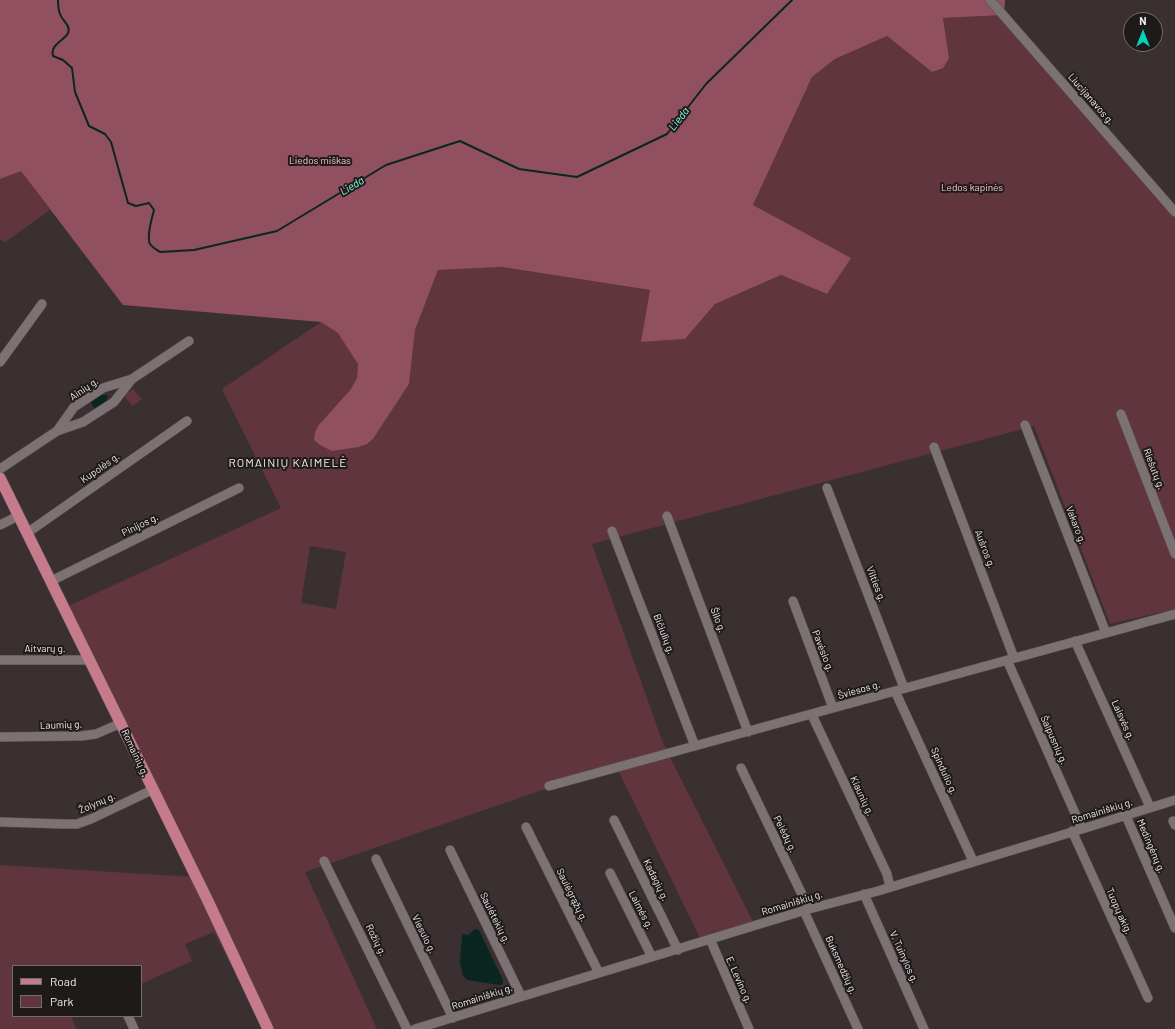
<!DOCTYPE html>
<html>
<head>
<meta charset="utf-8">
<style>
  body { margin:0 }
  #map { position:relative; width:1175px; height:1029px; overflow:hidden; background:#3a3032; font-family:Barlow,sans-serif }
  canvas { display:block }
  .legend { position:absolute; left:12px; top:965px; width:130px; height:52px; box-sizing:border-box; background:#1e1a1a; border:1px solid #726d6d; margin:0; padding:5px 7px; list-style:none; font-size:12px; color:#efe9ea }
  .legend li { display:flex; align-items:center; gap:8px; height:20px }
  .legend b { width:20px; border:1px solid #726d6d }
  .north { position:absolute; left:1123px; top:12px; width:40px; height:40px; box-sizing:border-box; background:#1e1a1a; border:1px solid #726d6d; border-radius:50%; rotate:0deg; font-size:11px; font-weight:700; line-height:16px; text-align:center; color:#efe9ea }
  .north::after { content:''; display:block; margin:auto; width:14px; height:18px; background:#00d5b7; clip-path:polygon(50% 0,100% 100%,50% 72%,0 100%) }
</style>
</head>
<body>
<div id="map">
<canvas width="1175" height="1029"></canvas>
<ul class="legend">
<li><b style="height:5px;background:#c57b8c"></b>Road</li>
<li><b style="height:11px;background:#60353e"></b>Park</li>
</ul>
<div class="north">N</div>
</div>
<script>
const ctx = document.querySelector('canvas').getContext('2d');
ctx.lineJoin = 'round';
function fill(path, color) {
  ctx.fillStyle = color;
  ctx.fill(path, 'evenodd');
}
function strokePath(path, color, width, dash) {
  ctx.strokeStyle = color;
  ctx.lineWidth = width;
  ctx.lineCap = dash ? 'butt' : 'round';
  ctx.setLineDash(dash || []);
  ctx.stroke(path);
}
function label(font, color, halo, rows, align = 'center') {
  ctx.font = font + ' Barlow,sans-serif';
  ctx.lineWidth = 4;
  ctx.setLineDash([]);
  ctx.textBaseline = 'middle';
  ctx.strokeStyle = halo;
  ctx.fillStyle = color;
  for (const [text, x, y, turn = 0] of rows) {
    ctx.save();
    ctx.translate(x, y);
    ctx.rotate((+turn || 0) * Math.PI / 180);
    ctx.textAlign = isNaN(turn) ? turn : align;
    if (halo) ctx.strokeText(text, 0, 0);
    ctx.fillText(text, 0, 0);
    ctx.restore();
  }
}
const green = new Path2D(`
  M1004,15L1175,212V609L1110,624L1034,426L592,544L663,743L753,922L700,938L619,772L548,788L305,872L377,1029H264L214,932L185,944L192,961L141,984V966H13V1016H71L76,1029H0V865L194,877L64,608L281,508L222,389L321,322L339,333L358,364L357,378L352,389L331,411L332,451L359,447L367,444L373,439L409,384L415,330L438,270L502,267L650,290L642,342L685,339L715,304L781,275L827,294L850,258L753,205L812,77L835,59L887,36L932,72L949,58L943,18ZM310,546L346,552L336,609L301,603Z
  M21,170L50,210L5,242L0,239V179Z
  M133,389L142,399L133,406L124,396Z`);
const forest = new Path2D(`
  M0,0H1005L1004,15L943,18L949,58L943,68L932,72L887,36L835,59L812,77L753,205L851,258L827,294L781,275L715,304L685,339L641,342L650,290L502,267L438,270L415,330L409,384L373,439L367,444L359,447L332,451L320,445L314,440L315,433L318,426L351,389L357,378L358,364L338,333L321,322L123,305L21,171L0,179Z`);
const water = new Path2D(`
  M101,395H107L108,396L106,403L97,409L93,407L91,402Z
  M475,929L479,930L503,980V984L499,985L467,980L463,976L460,962L462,935L463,934L468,935Z`);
const stream = new Path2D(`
  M58,0C58,5 58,11 61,16C63,21 71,26 68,33C64,41 50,44 53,56L63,60L72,68L75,92L89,126L105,134L111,142L128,203L136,206L149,203L154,210C152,218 146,237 150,244C152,247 157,250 160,252L194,250L277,231L386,165L460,141L519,169L577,177L667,134L706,84L792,0`);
const minor = new Path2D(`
  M990,0L1175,212
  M0,362L42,304
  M1121,414L1175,554
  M1025,425L1106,633
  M57,431L83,422L114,402L132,379
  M934,447L1014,658
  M0,469L57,431L74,407L103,388L132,379L189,341
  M827,488L904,688
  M667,516L748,732
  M0,525L18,516
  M612,531L695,746
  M27,533L187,421
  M51,581L239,488
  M793,601L833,708
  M1075,641L1150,807
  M0,660H90
  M1007,660L1082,829
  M895,691L973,861
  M812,715L887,874L890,887
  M0,737L81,736L96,734L121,723
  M741,768L809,909
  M549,786L1175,614
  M1126,816L1175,928
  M614,820L678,950
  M1173,821L1175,825
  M0,822L64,824H77L91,819L152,790
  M526,827L599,973
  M1072,831L1148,998
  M450,850L521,996
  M376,859L453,1018
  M324,861L407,1029
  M610,873L652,957
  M864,894L924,1029
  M804,911L858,1029
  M710,939L749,1029
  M128,1016L134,1029
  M415,1029L809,909L878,891L1082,829L1175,800`);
const major = new Path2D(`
  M0,478L207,899L268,1029`);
const streetNames = [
  ["Liucijanavos g.",1091,99,49],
  ["Ainių g.",84,389,-34],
  ["Kupolės g.",100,468,-35],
  ["Riešutų g.",1154,469,69],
  ["Pinijos g.",140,525,-26],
  ["Vakaro g.",1076,525,69],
  ["Aušros g.",985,549,69],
  ["Vilties g.",876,584,69],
  ["Šilo g.",718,620,69],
  ["Bičiulių g.",664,634,69],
  ["Aitvarų g.",45,649],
  ["Pavėsio g.",823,651,69],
  ["Šviesos g.",859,690,-16],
  ["Laisvės g.",1123,720,66],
  ["Laumių g.",61,725,-2],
  ["Šalpusnių g.",1054,740,66],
  ["Romainių g.",135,753,65],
  ["Spindulio g.",944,771,66],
  ["Kiaunių g.",862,796,65],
  ["Žolynų g.",97,803,-23],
  ["Romainiškių g.",1102,811,-17],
  ["Pelėdų g.",785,834,64],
  ["Medingėnų g.",1151,846,67],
  ["Kadagių g.",656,880,64],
  ["Saulėgrąžų g.",572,895,64],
  ["Romainiškių g.",792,903,-17],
  ["Laimės g.",641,910,63],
  ["Tuopų aklg.",1119,911,66],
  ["Saulėtekių g.",495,918,64],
  ["Viesulo g.",424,934,64],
  ["Rožių g.",376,940,64],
  ["V. Tuinylos g.",904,957,66],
  ["Buksmedžių g.",841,965,66],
  ["E. Levino g.",739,980,66],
  ["Romainiškių g.",482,997,-18]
];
const parkNames = [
  ["Liedos miškas",320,161],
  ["Ledos kapinės",972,188]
];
const waterNames = [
  ["Lieda",679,119,-52],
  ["Lieda",352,186,-31]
];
const quarterNames = [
  ["ROMAINIŲ KAIMELĖ",288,463]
];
fill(green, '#60353e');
fill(forest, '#91505f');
fill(water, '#0a2620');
strokePath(stream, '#0a2620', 2);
strokePath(minor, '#574e50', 10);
strokePath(major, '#574e50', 12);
strokePath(minor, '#7c7173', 9);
strokePath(major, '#c57b8c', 11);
label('10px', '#efe9ea', '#1e1a1a', streetNames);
label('10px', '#ffc3ce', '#1e1a1a', parkNames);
label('italic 11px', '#80fae0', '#1e1a1a', waterNames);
ctx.letterSpacing = '1px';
label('12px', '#efe9ea', '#1e1a1a', quarterNames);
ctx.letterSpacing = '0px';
</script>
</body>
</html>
